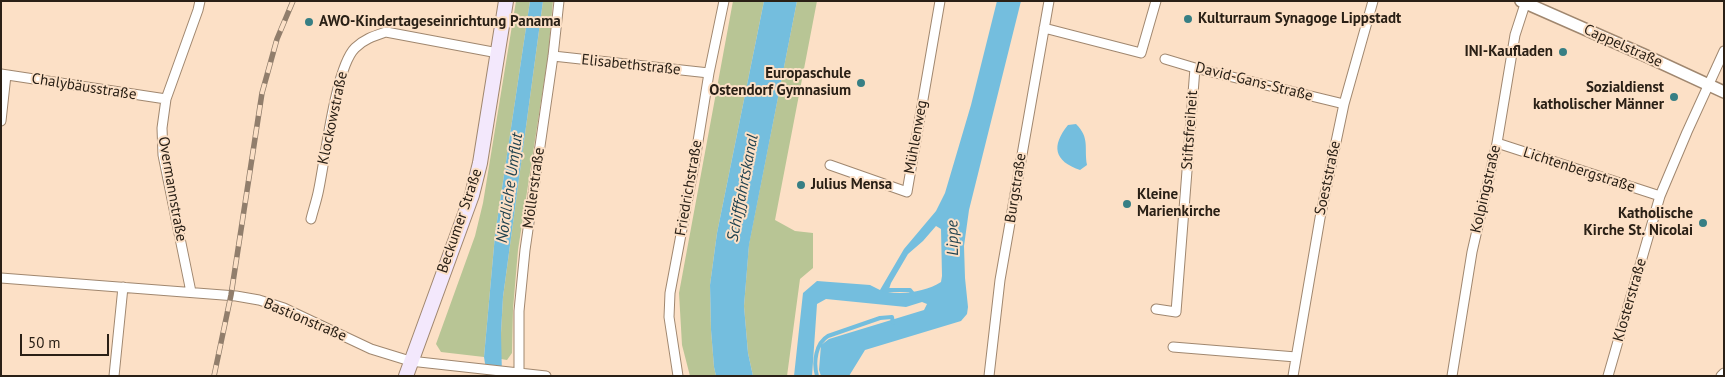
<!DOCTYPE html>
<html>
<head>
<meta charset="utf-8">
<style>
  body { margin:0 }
  #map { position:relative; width:1725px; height:377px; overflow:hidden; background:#fce0c6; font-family:"PT Sans",sans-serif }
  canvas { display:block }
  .frame { position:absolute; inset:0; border:2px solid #2a2016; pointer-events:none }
  .scale { position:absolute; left:20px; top:334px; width:89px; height:22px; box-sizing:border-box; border:2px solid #2a2016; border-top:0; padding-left:6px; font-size:15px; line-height:18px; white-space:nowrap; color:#2a2016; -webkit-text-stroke:4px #fce0c6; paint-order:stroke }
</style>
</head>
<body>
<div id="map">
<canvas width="1725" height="377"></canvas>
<div class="frame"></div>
<div class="scale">50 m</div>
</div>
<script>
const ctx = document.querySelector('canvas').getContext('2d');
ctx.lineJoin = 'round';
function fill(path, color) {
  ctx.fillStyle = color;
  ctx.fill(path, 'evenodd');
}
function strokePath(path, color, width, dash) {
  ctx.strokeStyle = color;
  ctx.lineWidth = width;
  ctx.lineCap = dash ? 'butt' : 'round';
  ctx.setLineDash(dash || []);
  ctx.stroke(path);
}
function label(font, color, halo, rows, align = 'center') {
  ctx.font = font + ' "PT Sans",sans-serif';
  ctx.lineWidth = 4;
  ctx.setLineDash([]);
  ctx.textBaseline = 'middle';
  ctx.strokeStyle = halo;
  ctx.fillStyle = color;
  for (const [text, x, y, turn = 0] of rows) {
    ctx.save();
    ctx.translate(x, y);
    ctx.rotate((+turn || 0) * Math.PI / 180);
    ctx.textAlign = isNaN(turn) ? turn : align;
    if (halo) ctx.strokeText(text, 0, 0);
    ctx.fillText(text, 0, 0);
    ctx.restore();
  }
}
const green = new Path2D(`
  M516,1H530L495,235L484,357L441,352L436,344L475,236L483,203Z
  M543,1H553L548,56L518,250L513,309L512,353L507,360L501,359V333L503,297Z
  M733,1H764L717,233L710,285L711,330L714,367L716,376H690L682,345L679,293Z
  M797,1H817L775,220L795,231L813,233V268L800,279L787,376H753L748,353L744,306L749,244Z`);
const water = new Path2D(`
  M530,1H543L503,297L501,333L502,376H487L484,357L495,235Z
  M764,1H797L749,245L744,306L748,353L753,376H716L714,367L711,330L710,285L717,233Z
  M997,1H1021L969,210L964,246L965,278L968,307L967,314L961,321L865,350L849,376H821L819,370L821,345L829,339L924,310L927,304L922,302L906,307L826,299L817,304L812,376H794L803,293L817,281L870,285L880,290L904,249L936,211L945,193L971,105ZM936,226L941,229L942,276L941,282C927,291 905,295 888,292L891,283L908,254L923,241Z
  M1076,124C1090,138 1084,147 1087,165L1080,170C1054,161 1051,146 1068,125Z`);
const stream = new Path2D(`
  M884,290H910L914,295
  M817,376C813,362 816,343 828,336L880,318L892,317L893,323`);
const minor = new Path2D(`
  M1044,28L1141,53L1156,1
  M553,56L709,73
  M1165,59L1195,68L1344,104
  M1,74L166,99
  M1,121L6,75
  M1497,143L1660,196
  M830,165L907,192L940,1
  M311,219C313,211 316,202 318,193C325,162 335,68 355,48C364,39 374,36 386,32L498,53
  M1,278L236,296L259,300L284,308L371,349L410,361L546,376
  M191,292L163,155L162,128L166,99L198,10L200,1
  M1156,309L1176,312L1195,68
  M1173,347L1296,357
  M114,376L123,287
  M519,376V311L525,250L553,56L559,1
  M678,376L669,317L670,293L695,160L709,73L724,1
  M989,376L1000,280L1049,1
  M1293,376L1320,218L1344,104L1373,1
  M1452,376L1472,252L1497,143L1515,35L1526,1
  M1608,376L1660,196L1687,132L1724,51
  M1721,376L1724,373`);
const tertiary = new Path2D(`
  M1521,1L1644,55L1724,92`);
const secondary = new Path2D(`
  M406,376L472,195L480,163L506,1`);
const rail = new Path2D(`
  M214,376L231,295L262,93L277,39L293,1`);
const markers = [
  [1188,19,5,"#377f84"],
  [309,22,5,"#377f84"],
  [1563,52,5,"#377f84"],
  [861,83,5,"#377f84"],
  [1674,97,5,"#377f84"],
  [801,185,5,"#377f84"],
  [1127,204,5,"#377f84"],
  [1703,223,5,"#377f84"]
];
const poiNames = [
  ["Kulturraum Synagoge Lippstadt",1198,19],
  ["AWO-Kindertageseinrichtung Panama",319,22],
  ["INI-Kaufladen",1553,52,"right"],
  ["Europaschule",851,74,"right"],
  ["Ostendorf Gymnasium",851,91,"right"],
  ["Sozialdienst",1664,88,"right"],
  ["katholischer Männer",1664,105,"right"],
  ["Julius Mensa",811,185],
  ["Kleine",1137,195],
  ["Marienkirche",1137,212],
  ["Katholische",1693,214,"right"],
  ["Kirche St. Nicolai",1693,231,"right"]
];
const streetNames = [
  ["Cappelstraße",1623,46,24],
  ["Elisabethstraße",631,65,6],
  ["David-Gans-Straße",1254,82,14],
  ["Chalybäusstraße",84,87,9],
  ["Klockowstraße",333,118,-78],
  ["Stiftsfreiheit",1190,130,-86],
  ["Mühlenweg",916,137,-80],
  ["Lichtenbergstraße",1579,170,18],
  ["Soeststraße",1328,178,-78],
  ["Möllerstraße",534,188,-82],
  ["Friedrichstraße",689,188,-80],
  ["Burgstraße",1016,188,-81],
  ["Overmannstraße",172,189,80],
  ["Kolpingstraße",1486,189,-77],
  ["Beckumer Straße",460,221,-71],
  ["Klosterstraße",1630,300,-74],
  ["Bastionstraße",305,320,23]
];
const waterNames = [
  ["Nördliche Umflut",510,188,-82],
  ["Schifffahrtskanal",743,188,-79],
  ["Lippe",953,238,-91]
];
fill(green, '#b8c595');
fill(water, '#74bede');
strokePath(stream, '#74bede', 4);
strokePath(minor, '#a0876f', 11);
strokePath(tertiary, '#a0876f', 14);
strokePath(secondary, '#a0876f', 16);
strokePath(minor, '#fff', 9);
strokePath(tertiary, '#fff', 11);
strokePath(secondary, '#f3e8fc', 14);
strokePath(rail, '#917e6c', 5.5);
strokePath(rail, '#fce0c6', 4, [11]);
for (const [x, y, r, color] of markers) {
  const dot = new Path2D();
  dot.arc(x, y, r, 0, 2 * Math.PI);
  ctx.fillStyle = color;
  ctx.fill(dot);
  strokePath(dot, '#fce0c6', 2);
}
label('bold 15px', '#2a2016', '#fce0c6', poiNames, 'left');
label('15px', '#2a2016', '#fce0c6', streetNames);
label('italic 16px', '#1c3f4d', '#fce0c6', waterNames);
</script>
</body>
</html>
